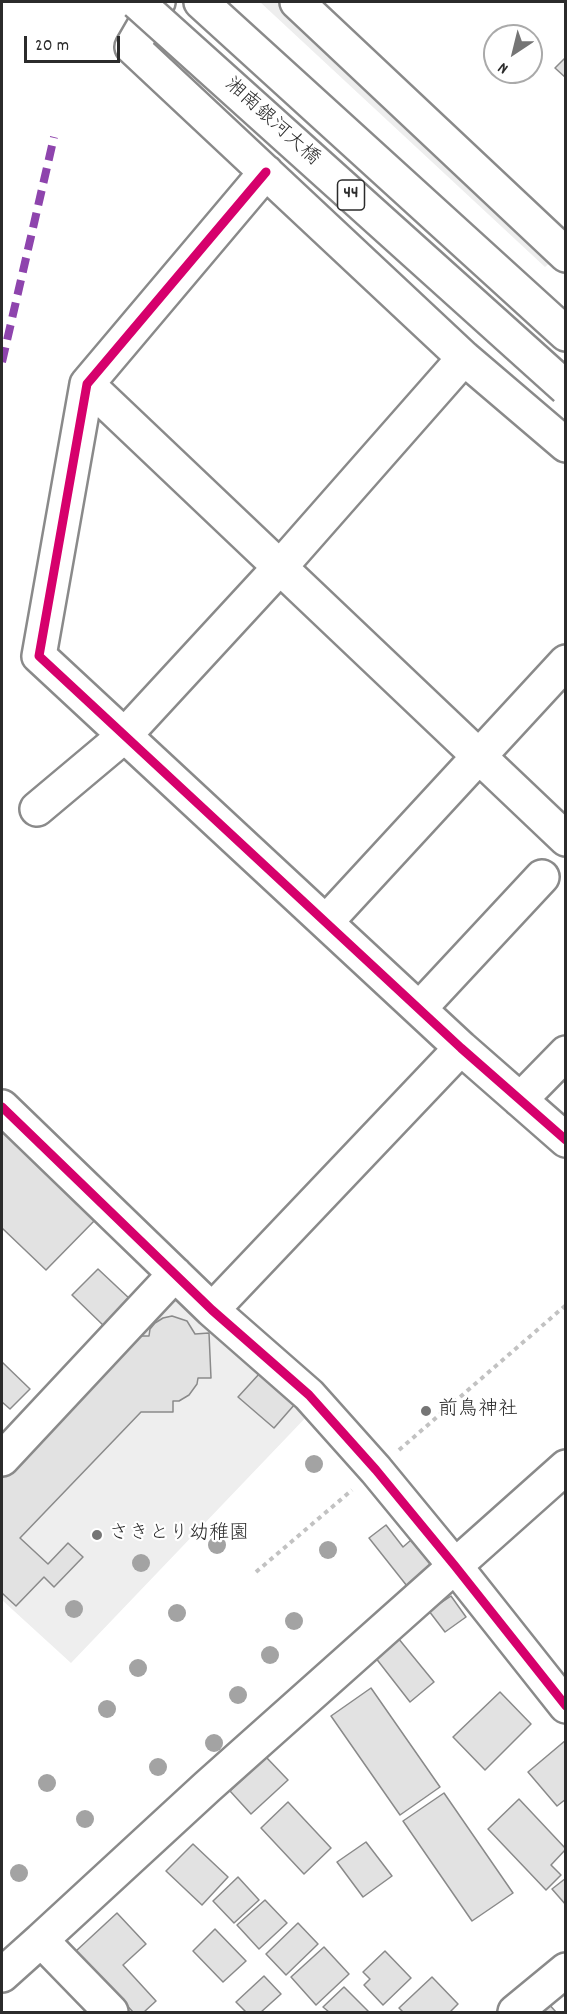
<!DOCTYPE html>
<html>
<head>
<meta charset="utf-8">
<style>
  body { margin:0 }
  #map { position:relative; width:567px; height:2014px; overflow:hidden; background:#fff; font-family:Dekko,sans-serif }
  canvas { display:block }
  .frame { position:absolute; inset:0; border:3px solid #2b2b2b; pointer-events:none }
  .north { position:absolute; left:483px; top:24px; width:60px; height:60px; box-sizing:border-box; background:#fff; border:2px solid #aaa; border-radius:50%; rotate:215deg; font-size:16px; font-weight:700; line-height:24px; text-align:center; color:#2b2b2b }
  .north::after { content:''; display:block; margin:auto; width:21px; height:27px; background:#757575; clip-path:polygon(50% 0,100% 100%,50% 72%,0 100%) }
  .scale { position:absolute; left:24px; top:36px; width:96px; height:27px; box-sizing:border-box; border:3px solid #2b2b2b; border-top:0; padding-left:8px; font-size:18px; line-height:21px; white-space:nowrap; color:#2b2b2b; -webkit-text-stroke:4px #fff; paint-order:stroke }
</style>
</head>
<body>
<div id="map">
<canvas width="567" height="2014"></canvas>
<div class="frame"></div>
<div class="north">N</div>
<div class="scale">20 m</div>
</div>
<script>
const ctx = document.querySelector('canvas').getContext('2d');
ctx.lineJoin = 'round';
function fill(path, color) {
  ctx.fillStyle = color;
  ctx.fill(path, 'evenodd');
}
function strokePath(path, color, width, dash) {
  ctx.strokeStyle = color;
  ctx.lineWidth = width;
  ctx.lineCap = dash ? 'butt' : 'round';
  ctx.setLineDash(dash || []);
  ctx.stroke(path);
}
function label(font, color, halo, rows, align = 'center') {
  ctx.font = font + ' Dekko,"Klee One",sans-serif';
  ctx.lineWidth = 4.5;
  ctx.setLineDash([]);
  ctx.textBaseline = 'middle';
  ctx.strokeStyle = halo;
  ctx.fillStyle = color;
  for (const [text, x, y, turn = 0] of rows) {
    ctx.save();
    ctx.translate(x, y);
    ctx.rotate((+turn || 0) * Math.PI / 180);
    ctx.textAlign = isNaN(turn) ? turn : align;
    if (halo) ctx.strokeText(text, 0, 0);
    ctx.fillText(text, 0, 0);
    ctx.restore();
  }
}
const built = new Path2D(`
  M260,2H281L383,100L387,110L402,125L408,124L551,262L545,267Z
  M171,1291L310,1413L71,1663L2,1600V1471Z`);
const building = new Path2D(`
  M566,57V78L555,68Z
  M2,1128L96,1219L46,1270L2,1228Z
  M98,1269L131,1300L105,1327L72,1295Z
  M172,1316L187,1321L195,1334L209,1333L211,1378H198L197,1384L189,1395L179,1401H173V1412H141L20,1538L48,1564L68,1543L83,1557L54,1587L44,1577L16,1606L2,1593V1478L138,1336H149L150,1329L155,1323L163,1318Z
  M2,1362L30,1389L10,1409L2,1402Z
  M260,1373L295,1404L274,1428L238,1397Z
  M386,1525L403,1547L411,1540L432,1566L407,1586L369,1538Z
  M451,1596L466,1617L445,1632L429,1611Z
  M398,1638L434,1682L410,1702L375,1657Z
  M371,1688L440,1787L400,1815L331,1716Z
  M500,1692L531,1724L485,1770L453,1737Z
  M566,1740V1799L557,1806L528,1772Z
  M266,1757L288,1780L251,1814L230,1791Z
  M444,1793L513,1893L472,1921L403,1821Z
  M519,1799L566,1849L551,1865L561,1875L546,1890L488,1829Z
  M288,1802L331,1848L304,1874L261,1828Z
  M366,1842L392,1876L363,1897L337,1862Z
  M193,1844L228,1877L202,1905L166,1871Z
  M238,1877L259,1900L234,1923L213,1901Z
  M566,1878V1905L552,1889Z
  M265,1900L287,1923L259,1949L237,1925Z
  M117,1913L146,1944L123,1965L156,2001L144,2012H133L76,1951Z
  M298,1923L318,1944L286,1975L266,1954Z
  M215,1929L246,1961L223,1982L193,1951Z
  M324,1947L349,1974L316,2005L291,1977Z
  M385,1951L411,1978L383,2005L364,1985L370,1979L363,1972Z
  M264,1976L281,1994L261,2012H246L236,2002Z
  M432,1977L458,2004L450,2012H403L399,2008Z
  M344,1987L369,2012H329L323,2007Z
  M547,2002L556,2012H536Z`);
const path = new Path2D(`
  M399,1450L566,1305
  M256,1572L352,1490`);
const minor = new Path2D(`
  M158,2L132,47L464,358L566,445
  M297,2L566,255
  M266,172L87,384L39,656L461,1048L566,1140
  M87,384L566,839
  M37,809L124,736L280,567L464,358
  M326,922L566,662
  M419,1009L542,877
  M520,1100L566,1053
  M2,1107L212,1310L309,1395L376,1470L455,1566L566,1706
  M212,1310L461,1048
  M2,1459L175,1274
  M2,1975L41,1940
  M111,2012L41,1940L207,1787L566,1467
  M515,2012L566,1970`);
const major = new Path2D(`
  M201,2L566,334`);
const majorBridge = new Path2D(`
  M137,2L566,388`);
const quiet = new Path2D(`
  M2,362L54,137`);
const cycleway = new Path2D(`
  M266,172L87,384L39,656L461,1048L566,1140
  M2,1107L212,1310L309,1395L376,1470L455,1566L566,1706`);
const trees = [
  [314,1464],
  [217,1545],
  [328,1550],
  [141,1563],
  [74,1609],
  [177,1613],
  [294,1621],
  [270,1655],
  [138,1668],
  [238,1695],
  [107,1709],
  [214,1743],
  [158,1767],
  [47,1783],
  [85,1819],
  [19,1873]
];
const markers = [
  [426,1411,6,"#757575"],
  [97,1535,6,"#757575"]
];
const shields = [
  [351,195,27]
];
const shieldNames = [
  ["44",351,195]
];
const streetNames = [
  ["湘南銀河大橋",271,123,42]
];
const poiNames = [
  ["前鳥神社",438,1411],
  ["さきとり幼稚園",109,1535]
];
fill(built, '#eee');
fill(building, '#e2e2e2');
strokePath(building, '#8a8a8a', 1.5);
strokePath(minor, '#8a8a8a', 38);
strokePath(major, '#8a8a8a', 38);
strokePath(path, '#c2c2c2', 4, [4.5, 4.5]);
strokePath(minor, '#fff', 33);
strokePath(major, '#fff', 33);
strokePath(majorBridge, '#8a8a8a', 38, []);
strokePath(majorBridge, '#fff', 33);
strokePath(quiet, '#8e44ad', 8, [15, 8]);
strokePath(cycleway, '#d6006c', 9);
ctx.fillStyle = '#a3a3a3';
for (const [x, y] of trees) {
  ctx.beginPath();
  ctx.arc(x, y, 9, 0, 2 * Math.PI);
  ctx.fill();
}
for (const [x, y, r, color] of markers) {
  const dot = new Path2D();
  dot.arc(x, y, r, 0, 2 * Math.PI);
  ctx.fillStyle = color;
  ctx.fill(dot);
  strokePath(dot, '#fff', 2);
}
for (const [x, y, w] of shields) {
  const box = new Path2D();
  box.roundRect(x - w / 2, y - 15, w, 30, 4.5);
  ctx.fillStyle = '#fff';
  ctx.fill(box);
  strokePath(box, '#2b2b2b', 1.5);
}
label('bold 18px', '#2b2b2b', null, shieldNames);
label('20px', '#2b2b2b', '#fff', streetNames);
label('20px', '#2b2b2b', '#fff', poiNames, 'left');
</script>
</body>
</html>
